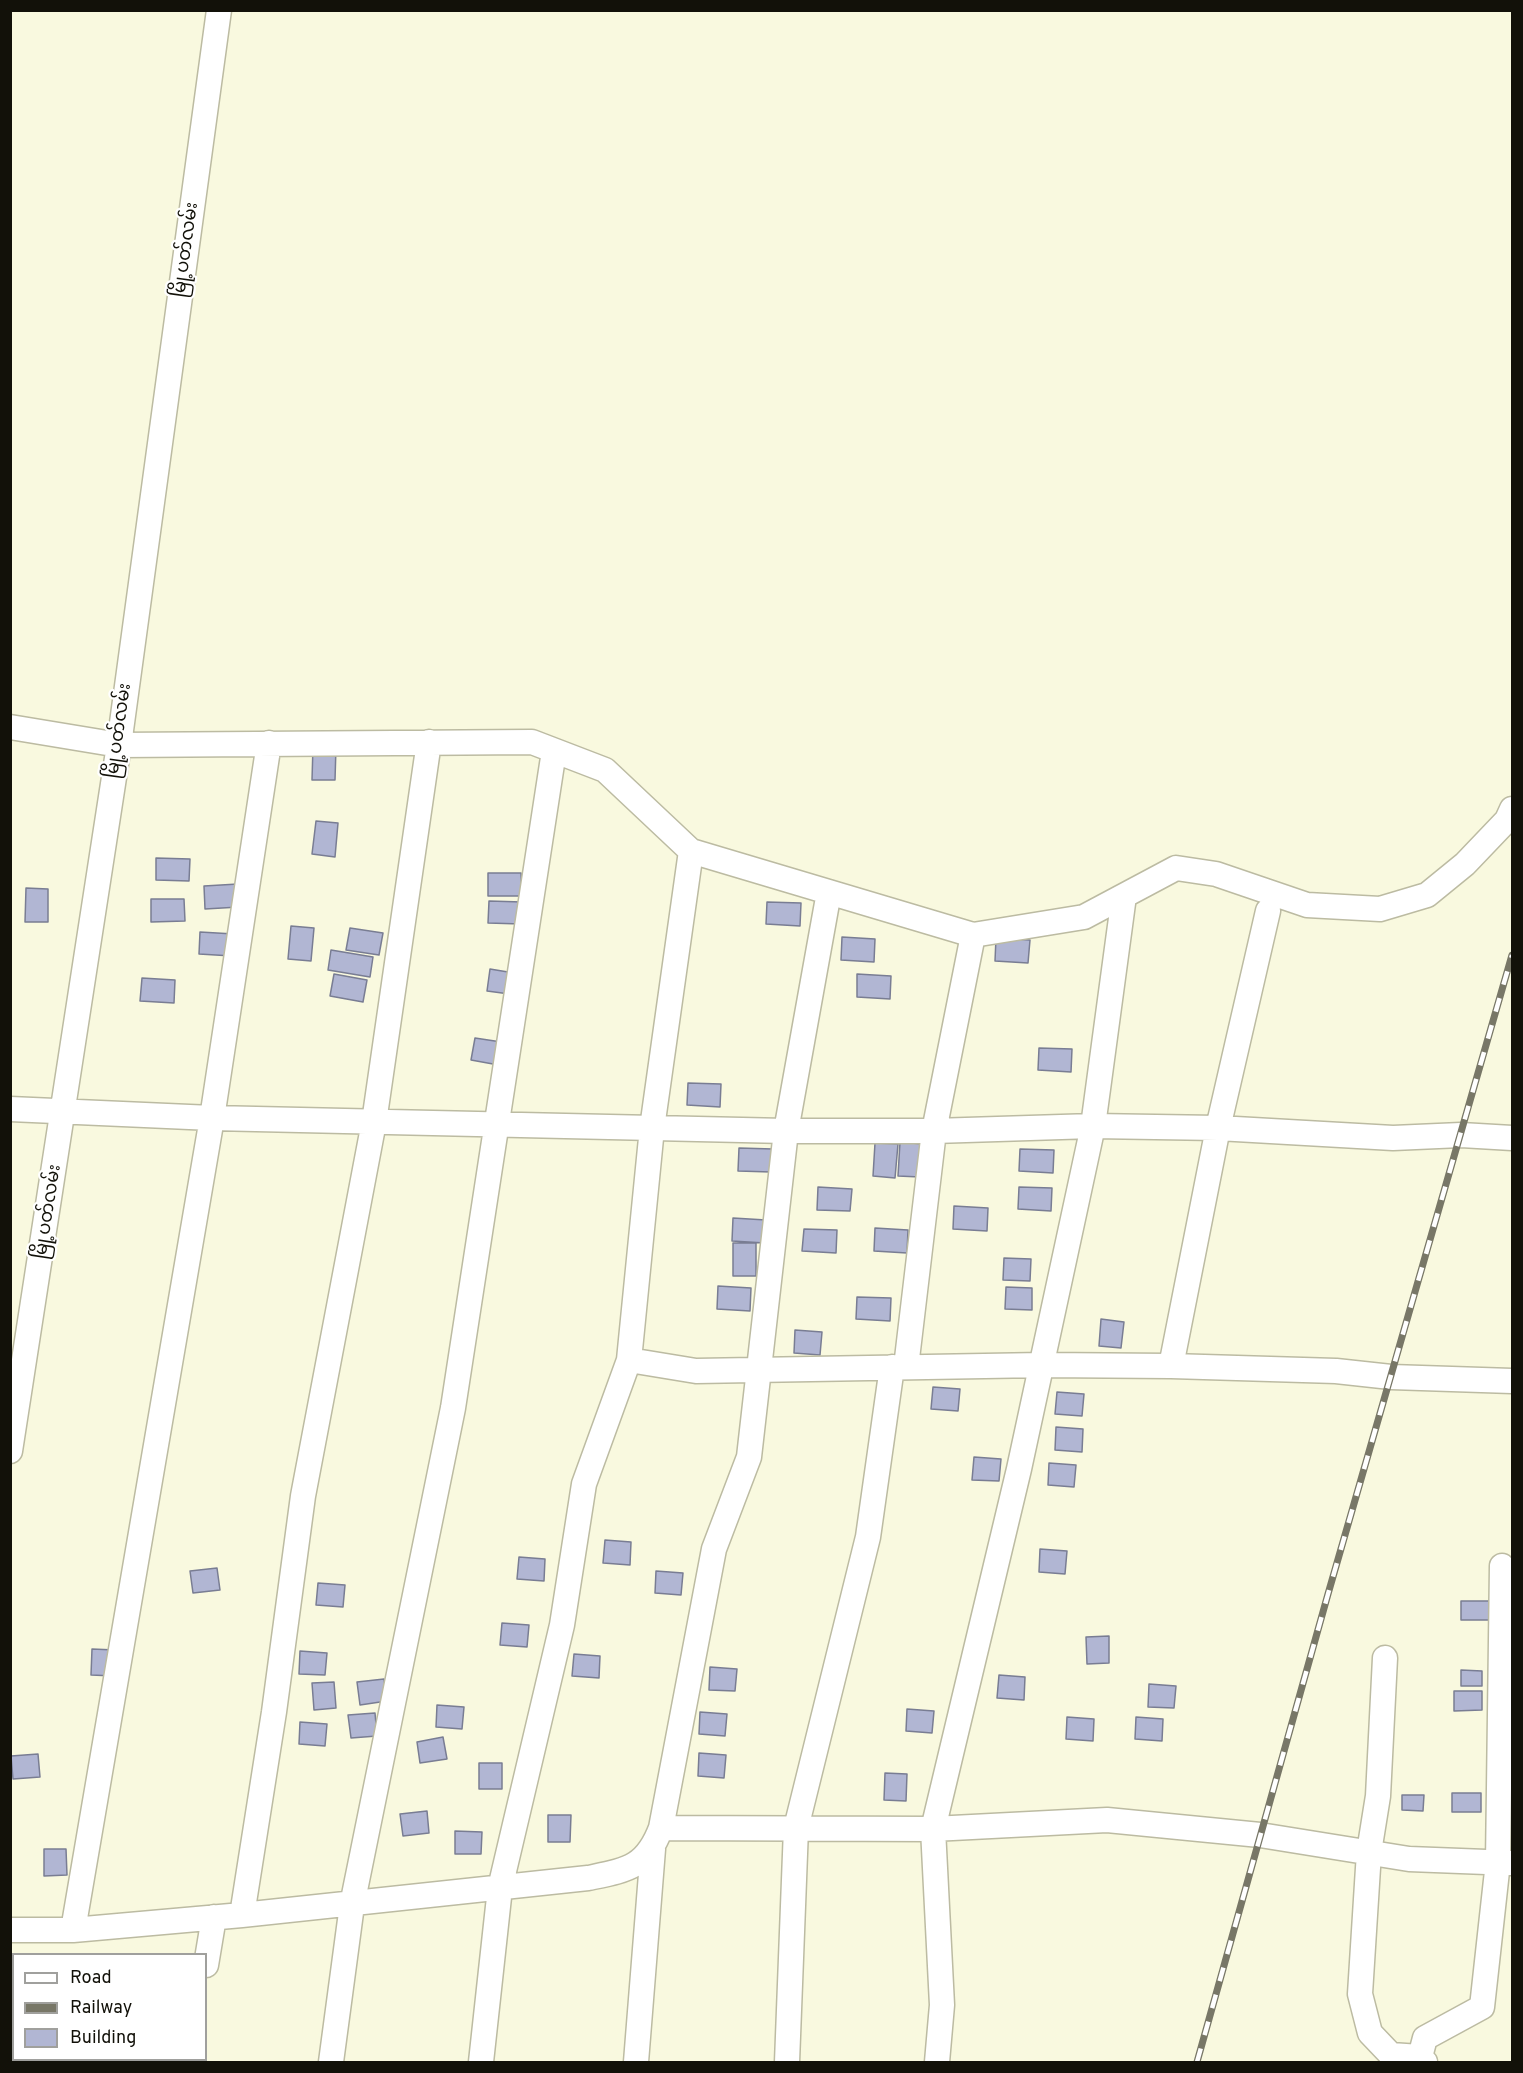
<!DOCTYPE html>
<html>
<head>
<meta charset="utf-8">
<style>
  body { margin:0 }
  #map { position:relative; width:1523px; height:2073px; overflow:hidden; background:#f9f9df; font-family:Overpass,sans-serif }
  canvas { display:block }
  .frame { position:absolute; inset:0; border:12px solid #121109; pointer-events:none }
  .legend { position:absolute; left:12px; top:1953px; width:195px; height:108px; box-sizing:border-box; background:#fff; border:2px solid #a0a09d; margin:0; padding:8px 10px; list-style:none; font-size:18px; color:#121109 }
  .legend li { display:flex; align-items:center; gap:12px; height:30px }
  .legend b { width:30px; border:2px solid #a0a09d }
</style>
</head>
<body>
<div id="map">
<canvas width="1523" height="2073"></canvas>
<div class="frame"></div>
<ul class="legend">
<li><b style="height:8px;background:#fff"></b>Road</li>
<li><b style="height:8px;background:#787767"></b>Railway</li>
<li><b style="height:16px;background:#b1b6d3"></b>Building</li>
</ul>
</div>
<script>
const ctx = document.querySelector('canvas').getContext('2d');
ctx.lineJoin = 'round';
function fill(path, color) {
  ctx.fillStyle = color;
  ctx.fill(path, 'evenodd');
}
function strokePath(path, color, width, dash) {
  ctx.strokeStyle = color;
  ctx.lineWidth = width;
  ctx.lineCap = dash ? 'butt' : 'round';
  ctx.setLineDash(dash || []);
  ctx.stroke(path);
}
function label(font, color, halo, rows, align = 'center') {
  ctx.font = font + ' Overpass,"Noto Sans Myanmar",sans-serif';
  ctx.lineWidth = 4.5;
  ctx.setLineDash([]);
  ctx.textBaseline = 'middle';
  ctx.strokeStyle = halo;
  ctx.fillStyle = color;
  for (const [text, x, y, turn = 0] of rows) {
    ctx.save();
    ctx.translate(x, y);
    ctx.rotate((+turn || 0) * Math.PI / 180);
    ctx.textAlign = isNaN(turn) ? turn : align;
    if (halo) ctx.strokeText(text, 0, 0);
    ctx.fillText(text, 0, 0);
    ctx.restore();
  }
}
const building = new Path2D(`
  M313,746L336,747L335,780H312Z
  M316,821L338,823L335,857L312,854Z
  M156,858L190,859L189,881L156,880Z
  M488,873H521L522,896H488Z
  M238,884L239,907L205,909L204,886Z
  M26,888L48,889V922H25Z
  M151,899H184L185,921L151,922Z
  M489,901L522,902L521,924L488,923Z
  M767,902L801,903L800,926L766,924Z
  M291,926L314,928L311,961L288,959Z
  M350,928L383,933L379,955L346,950Z
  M200,932L234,934L232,956L199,954Z
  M842,937L875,939L874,962L841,960Z
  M996,938L1030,940L1028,963L995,961Z
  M331,950L373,957L370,977L328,970Z
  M490,969L520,974L517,995L487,991Z
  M334,974L367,980L363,1002L330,996Z
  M857,974L891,976L890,999L857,997Z
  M142,978L175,980L174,1003L140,1001Z
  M475,1038L508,1043L504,1066L471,1060Z
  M1039,1048L1072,1049L1071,1072L1038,1070Z
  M688,1083L721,1084L720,1107L687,1105Z
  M900,1142L922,1144L920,1177L898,1176Z
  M875,1143L898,1144L895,1178L873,1176Z
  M739,1148L773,1149L771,1172L738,1171Z
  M1020,1149L1054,1150L1053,1173L1019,1171Z
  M818,1187L852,1189L850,1211L817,1210Z
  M1019,1187L1052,1188L1051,1211L1018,1209Z
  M954,1206L988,1208L987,1231L953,1229Z
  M733,1218L766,1220L765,1243L732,1241Z
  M875,1228L908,1230L907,1253L874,1251Z
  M804,1229L837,1230L836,1253L802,1251Z
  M733,1243H756V1276H733Z
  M1004,1258L1031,1259L1030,1281L1003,1280Z
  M718,1286L751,1288L750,1311L717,1309Z
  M1006,1287L1032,1288V1310L1005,1309Z
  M857,1297L891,1298L890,1321L856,1319Z
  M1101,1319L1124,1322L1121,1348L1099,1346Z
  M795,1330L822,1332L820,1355L794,1353Z
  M933,1387L960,1389L958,1411L931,1409Z
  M1057,1392L1084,1394L1082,1416L1055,1414Z
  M1056,1427L1083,1429L1082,1452L1055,1450Z
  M974,1457L1001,1459L999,1481L972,1480Z
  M1049,1463L1076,1465L1074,1487L1048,1485Z
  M605,1540L631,1542L630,1565L603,1563Z
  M1040,1549L1067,1551L1065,1574L1039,1572Z
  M519,1557L545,1559L544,1581L517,1579Z
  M217,1568L220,1590L193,1593L190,1571Z
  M656,1571L683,1573L681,1595L655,1593Z
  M318,1583L345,1585L343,1607L316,1605Z
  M1461,1601H1490V1620H1461Z
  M502,1623L529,1625L527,1647L500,1645Z
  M1109,1636V1663L1087,1664L1086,1637Z
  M92,1649L115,1650L114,1676L91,1675Z
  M300,1651L327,1653L325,1675L299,1674Z
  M574,1654L600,1656L599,1678L572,1676Z
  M710,1667L737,1669L735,1691L709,1690Z
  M1461,1670L1482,1671V1686H1461Z
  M999,1675L1025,1677L1024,1700L997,1698Z
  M384,1679L387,1701L360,1705L357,1682Z
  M334,1682L336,1708L314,1710L312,1683Z
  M1149,1684L1176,1686L1174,1708L1148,1707Z
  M1454,1691H1482V1710L1454,1711Z
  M437,1705L464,1707L462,1729L436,1727Z
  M907,1709L934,1711L932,1733L906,1731Z
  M700,1712L727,1714L725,1736L699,1734Z
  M375,1713L377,1736L351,1738L348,1715Z
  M1067,1717L1094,1719L1093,1741L1066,1739Z
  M1136,1717L1163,1719L1162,1741L1135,1739Z
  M300,1722L327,1724L325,1746L299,1744Z
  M443,1737L447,1759L420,1763L417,1742Z
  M699,1753L726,1755L724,1778L698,1776Z
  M38,1754L40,1777L13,1779L11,1756Z
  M479,1763H502V1789H479Z
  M885,1773L907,1774L906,1801L884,1800Z
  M1452,1793H1481V1812H1452Z
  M1402,1795H1424L1423,1811L1402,1810Z
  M427,1811L429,1833L403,1836L400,1814Z
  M548,1815H571L570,1842H548Z
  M455,1831L482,1832L481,1854H455Z
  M44,1849H66L67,1875L44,1876Z`);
const minor = new Path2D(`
  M10,727L119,745L532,742L605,770L691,851L973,935L1084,917L1176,868L1216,874L1307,905L1380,909L1427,895L1465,864L1507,820L1512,809
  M10,1109L212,1118L786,1131H934L1093,1126L1218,1128L1393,1138L1461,1135L1512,1138
  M629,1360L696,1371L1042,1365L1171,1366L1336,1371L1391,1377L1512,1381
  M1171,1366L1218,1128L1268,911
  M906,1367L934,1131L973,935
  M10,1451L119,745L219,10
  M1385,1658L1378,1796L1369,1852L1360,1994L1370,2033L1391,2055L1420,2057
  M661,1828L933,1829L1107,1820L1260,1835L1409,1859L1512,1863
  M242,1915L274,1712L303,1496L374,1122L429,742
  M10,1930H73L242,1915L588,1878C627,1870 646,1868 661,1828L714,1549L749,1457L786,1131L829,892
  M73,1930L212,1118L269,743
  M206,1965L214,1917
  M10,2047H14
  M189,2062V2060
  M331,2062L352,1905L453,1408L554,751
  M481,2062L500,1888L562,1625L584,1484L629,1360L652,1128L691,851
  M636,2062L653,1849
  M787,2062L796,1828L868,1537L892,1367
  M937,2062L942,2005L933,1829L1019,1469L1093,1126L1124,896
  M1425,2062L1420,2057L1425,2038L1482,2007L1498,1862L1502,1566`);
const rail = new Path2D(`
  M1197,2062L1328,1594L1512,955`);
const streetNames = [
  ["မြို့ပတ်လမ်း",187,250,-82],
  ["မြို့ပတ်လမ်း",120,731,-82],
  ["မြို့ပတ်လမ်း",49,1212,-81]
];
fill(building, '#b1b6d3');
strokePath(building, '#797d93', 1.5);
strokePath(minor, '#bcbba2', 27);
strokePath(minor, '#fff', 24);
strokePath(rail, '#787767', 7);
strokePath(rail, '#fff', 4.5, [14]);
label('18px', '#121109', '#fff', streetNames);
</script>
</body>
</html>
